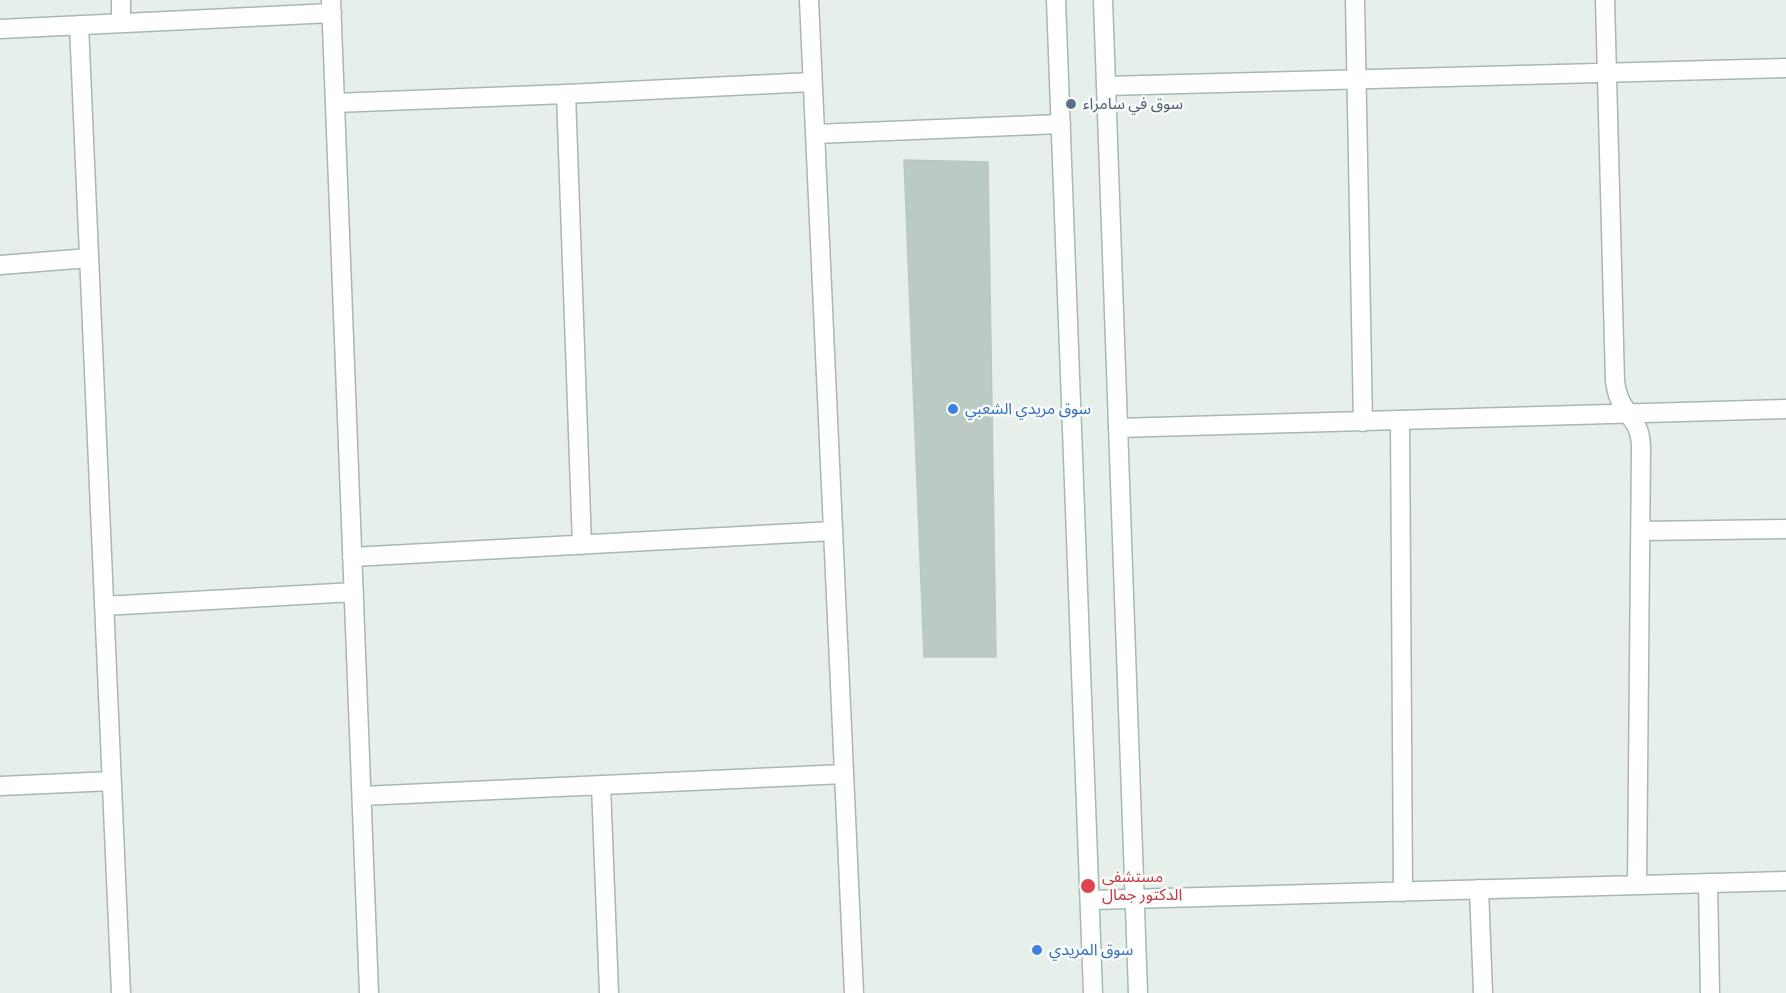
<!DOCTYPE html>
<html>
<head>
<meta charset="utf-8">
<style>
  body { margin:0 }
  canvas { display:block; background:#e6efea }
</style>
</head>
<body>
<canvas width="1786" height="993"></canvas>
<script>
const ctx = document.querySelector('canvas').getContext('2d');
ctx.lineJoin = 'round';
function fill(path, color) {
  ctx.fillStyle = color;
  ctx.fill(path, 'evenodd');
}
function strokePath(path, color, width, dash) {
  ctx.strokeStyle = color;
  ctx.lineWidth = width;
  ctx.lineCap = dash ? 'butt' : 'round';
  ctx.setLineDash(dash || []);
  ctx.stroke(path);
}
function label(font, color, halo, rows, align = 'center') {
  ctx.font = font + ' "PT Sans Narrow","Noto Sans Arabic",sans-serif';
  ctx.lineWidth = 5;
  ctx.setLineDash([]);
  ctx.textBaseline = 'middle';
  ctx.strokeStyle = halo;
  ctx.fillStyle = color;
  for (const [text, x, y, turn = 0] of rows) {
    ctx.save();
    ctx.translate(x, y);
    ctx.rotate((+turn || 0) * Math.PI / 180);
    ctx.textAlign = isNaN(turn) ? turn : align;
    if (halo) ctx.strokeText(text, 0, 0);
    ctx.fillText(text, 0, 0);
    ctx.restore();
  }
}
const building = new Path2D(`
  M904,160L988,162L996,657H924Z`);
const street = new Path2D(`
  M121,0V23
  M331,0L369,993
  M809,0L854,993
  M1355,0L1363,422
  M1605,0L1615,381C1616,389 1618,397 1622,404C1632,422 1640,423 1641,447L1637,885
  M79,25L121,993
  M0,29L332,13
  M1106,86L1786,68
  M566,94L582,545
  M335,103L566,94L812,82
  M815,134L1061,124
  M0,265L89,258
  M1400,421L1403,892
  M1118,428L1786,409
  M1641,531L1786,529
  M352,557L833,531
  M104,606L354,592
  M601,785L609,993
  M0,786L112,781
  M362,796L844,774
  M1708,883L1710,993
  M1479,889L1483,993
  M1091,900L1786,881`);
const secondary = new Path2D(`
  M1056,0L1093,993
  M1103,0L1138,993`);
const markers = [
  [1071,104,6,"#5c6f8a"],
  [953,409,6,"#3f7fe0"],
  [1088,886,8,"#e0444e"],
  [1037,950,6,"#3f7fe0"]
];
const serviceNames = [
  ["سوق في سامراء",1083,104]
];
const shopNames = [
  ["سوق مريدي الشعبي",965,409],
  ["سوق المريدي",1049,950]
];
const healthNames = [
  ["مستشفى",1102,877],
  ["الدكتور جمال",1102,895]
];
fill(building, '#bbcac3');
strokePath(building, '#b8c9c1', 1.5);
strokePath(street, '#a8b8b1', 21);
strokePath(secondary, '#a4bbb1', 21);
strokePath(street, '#fff', 18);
strokePath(secondary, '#fff', 18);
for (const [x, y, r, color] of markers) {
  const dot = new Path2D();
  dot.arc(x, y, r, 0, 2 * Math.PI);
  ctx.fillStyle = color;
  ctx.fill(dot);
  strokePath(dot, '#f7fbf9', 2);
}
label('16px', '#4e5e75', '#f7fbf9', serviceNames, 'left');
label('16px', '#366cbe', '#f7fbf9', shopNames, 'left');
label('16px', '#be3a42', '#f7fbf9', healthNames, 'left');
</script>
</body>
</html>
